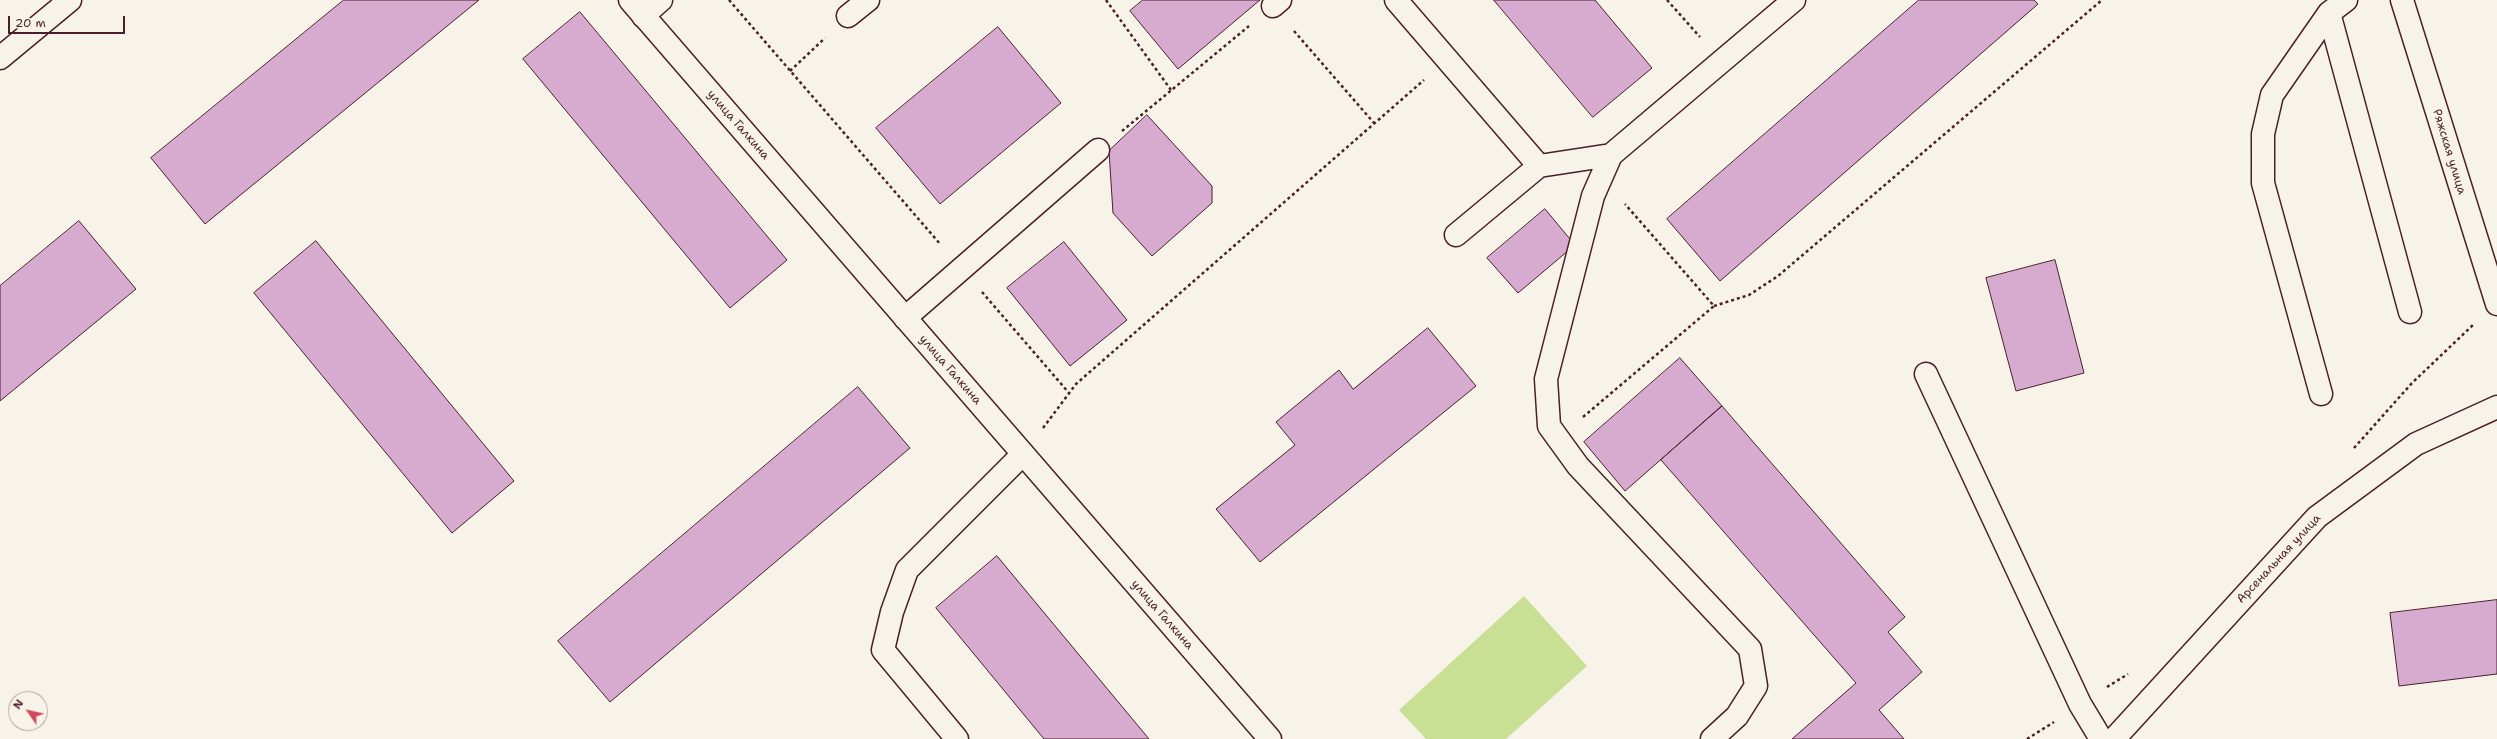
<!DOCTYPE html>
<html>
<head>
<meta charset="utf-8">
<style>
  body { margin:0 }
  #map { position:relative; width:2497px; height:739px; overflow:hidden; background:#f7f3e8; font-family:"Shantell Sans",sans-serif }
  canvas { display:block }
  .north { position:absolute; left:8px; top:691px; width:40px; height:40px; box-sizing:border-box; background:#f7f3e8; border:1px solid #b29e9c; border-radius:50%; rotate:304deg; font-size:11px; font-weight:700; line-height:16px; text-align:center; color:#4a1f2b }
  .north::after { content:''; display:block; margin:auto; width:14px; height:18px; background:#d1495b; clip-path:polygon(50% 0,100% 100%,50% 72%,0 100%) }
  .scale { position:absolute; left:8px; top:16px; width:117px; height:18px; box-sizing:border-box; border:2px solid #4a1f2b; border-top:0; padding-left:5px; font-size:12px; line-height:14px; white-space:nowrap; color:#4a1f2b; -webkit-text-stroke:3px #f7f3e8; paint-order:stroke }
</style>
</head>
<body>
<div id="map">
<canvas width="2497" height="739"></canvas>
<div class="north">N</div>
<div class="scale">20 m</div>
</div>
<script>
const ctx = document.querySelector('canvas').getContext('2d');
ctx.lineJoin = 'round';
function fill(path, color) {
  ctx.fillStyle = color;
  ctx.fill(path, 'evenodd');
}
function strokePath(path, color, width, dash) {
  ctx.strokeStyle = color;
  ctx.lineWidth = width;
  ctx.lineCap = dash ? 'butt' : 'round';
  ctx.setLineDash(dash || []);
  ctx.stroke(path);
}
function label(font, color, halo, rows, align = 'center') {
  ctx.font = font + ' "Shantell Sans",sans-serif';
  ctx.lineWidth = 3;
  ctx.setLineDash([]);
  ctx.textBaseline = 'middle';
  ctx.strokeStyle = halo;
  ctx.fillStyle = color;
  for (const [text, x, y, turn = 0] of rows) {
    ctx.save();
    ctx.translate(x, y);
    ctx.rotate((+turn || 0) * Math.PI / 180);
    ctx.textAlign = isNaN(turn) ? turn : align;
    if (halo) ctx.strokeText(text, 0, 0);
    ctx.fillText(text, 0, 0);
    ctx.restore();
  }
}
const green = new Path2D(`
  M1524,596L1587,666L1506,739H1426L1399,710Z`);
const building = new Path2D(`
  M344,0H479L205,224L151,158Z
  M1143,0H1260L1178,69L1130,11Z
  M1494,0H1595L1652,68L1593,117Z
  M1919,0H2034L2038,4L1720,281L1667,219Z
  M580,12L787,260L730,308L523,59Z
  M998,27L1061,103L940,204L876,128Z
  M1147,115L1212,186V203L1152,256L1113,213L1109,151Z
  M1545,209L1575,245L1518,293L1487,258Z
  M79,221L136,289L0,401V286Z
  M316,241L514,481L452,533L254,293Z
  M1064,242L1127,320L1070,366L1007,288Z
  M2055,260L2084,373L2016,391L1986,278Z
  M1428,328L1476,386L1260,562L1216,509L1295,445L1276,422L1339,370L1353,389Z
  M1680,358L1722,406L1625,491L1584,442Z
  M858,387L910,448L610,702L558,641Z
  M1722,406L1905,617L1888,632L1922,672L1879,710L1904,739H1792L1856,683L1661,460Z
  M997,556L1149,739H1044L936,608Z
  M2497,600V674L2399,686L2390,613Z`);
const path = new Path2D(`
  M729,0L941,245
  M1106,0L1171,90
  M1667,0L1700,37
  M1294,31L1374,123
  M790,71L825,38
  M1122,131L1249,26
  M982,292L1069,393
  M1714,306L1749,295L1778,276L2102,0
  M1583,417L1714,306L1625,204
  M1043,428L1076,384L1424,80
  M2354,448L2412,383L2473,325
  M2107,687L2128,674
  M2027,739L2054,722`);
const lane = new Path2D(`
  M1396,0L1539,166L1611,155
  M1273,6L1280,0
  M2329,13L2410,312
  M643,16L661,0
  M848,16L868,0
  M1456,235L1539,166
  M905,318L1098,150
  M1926,374L2080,704L2101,739
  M2321,394L2263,183V134L2272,95L2329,13L2346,0
  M957,739L883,650L892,612L907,570L1023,454
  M1712,739L1737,716L1756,686L1750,649L1578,466L1549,426L1546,379L1593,196L1611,155L1794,0`);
const street = new Path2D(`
  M630,0L1270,739
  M2114,739L2317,517L2416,444L2497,407`);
const secondary = new Path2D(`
  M2402,0L2497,304
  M0,58L70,0`);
const streetNames = [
  ["улица Галкина",738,125,49],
  ["Ряжская улица",2449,152,73],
  ["улица Галкина",950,370,49],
  ["Арсенальная улица",2279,559,-47],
  ["улица Галкина",1162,615,49]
];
fill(green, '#c8df94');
fill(building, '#d7abd0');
strokePath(building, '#4a1f2b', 1);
strokePath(lane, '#4a1f2b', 25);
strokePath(street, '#4a1f2b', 25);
strokePath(secondary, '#4a1f2b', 25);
strokePath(path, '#4a1f2b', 2.5, [3, 3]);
strokePath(lane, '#f7f3e8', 22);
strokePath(street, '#f7f3e8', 22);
strokePath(secondary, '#f7f3e8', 22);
label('12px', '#4a1f2b', '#f7f3e8', streetNames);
</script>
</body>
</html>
